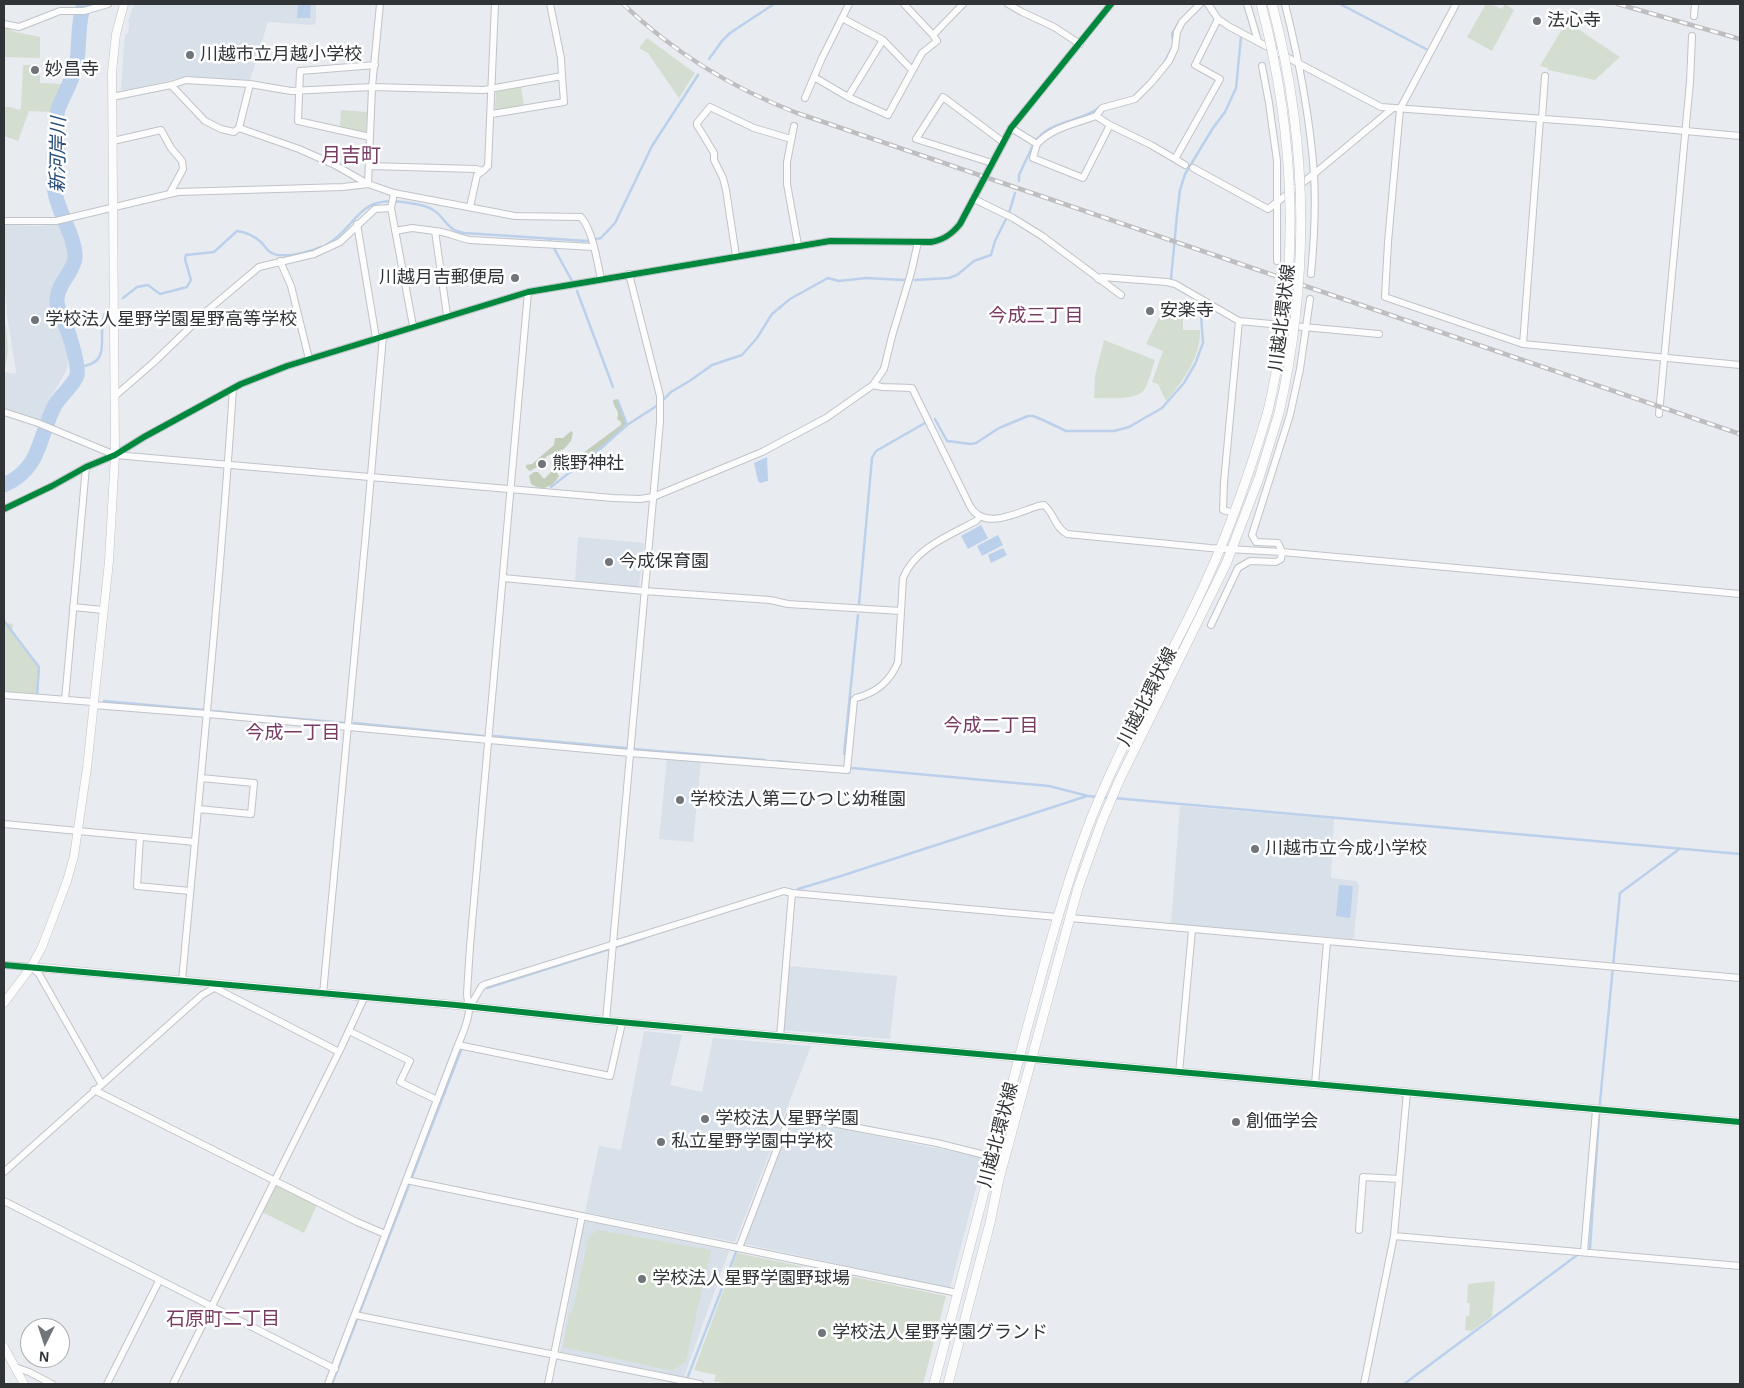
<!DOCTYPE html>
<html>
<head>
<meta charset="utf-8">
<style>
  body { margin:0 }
  #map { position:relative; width:1744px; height:1388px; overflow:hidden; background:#e8ebf0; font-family:Arial,sans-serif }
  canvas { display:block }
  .frame { position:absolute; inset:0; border:5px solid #313437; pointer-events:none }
  .north { position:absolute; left:20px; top:1318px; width:50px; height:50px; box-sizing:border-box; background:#fff; border:1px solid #adaeaf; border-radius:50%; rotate:184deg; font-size:14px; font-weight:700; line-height:20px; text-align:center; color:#313437 }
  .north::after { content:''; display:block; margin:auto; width:18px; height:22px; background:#717478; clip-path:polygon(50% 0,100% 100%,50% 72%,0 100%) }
</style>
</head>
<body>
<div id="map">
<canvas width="1744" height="1388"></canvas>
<div class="frame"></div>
<div class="north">N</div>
</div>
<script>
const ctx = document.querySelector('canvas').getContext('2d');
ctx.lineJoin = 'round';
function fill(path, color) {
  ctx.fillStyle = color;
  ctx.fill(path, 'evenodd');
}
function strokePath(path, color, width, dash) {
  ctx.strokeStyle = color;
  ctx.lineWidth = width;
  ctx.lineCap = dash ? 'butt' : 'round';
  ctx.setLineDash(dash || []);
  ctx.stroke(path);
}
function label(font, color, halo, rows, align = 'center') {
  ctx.font = font + ' Arial,"Noto Sans JP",sans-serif';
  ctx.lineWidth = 5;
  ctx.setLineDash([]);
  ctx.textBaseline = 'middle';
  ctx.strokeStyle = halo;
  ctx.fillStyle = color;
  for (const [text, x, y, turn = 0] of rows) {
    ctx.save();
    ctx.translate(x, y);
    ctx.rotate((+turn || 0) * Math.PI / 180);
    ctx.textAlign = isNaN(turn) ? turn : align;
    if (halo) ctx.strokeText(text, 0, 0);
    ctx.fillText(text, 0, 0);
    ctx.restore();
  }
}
const built = new Path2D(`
  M134,4H316V22L313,25L268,22L250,80L188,76L123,91L121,88L125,34L128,33L129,24L128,21Z
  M60,224L67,244L68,254L64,274L57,290L55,305L65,331L68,364L66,371L52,395L42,421L4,409V375L5,372L15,374L16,371L7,315L4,275V225L40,226Z
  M578,537L644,543L639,586L637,588L575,582Z
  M667,759L701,762L693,842L659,839Z
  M1180,806L1334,819L1331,878L1356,881L1359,885L1354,937L1352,939L1171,924Z
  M789,966L897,976L890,1039L783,1030Z
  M644,1031L682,1035L670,1085L702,1092L713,1038L811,1046L735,1242L585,1212L599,1146L621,1150Z
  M792,1119L984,1158L950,1288L745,1244Z
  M587,1221L729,1251L684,1377L560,1352L584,1223Z`);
const green = new Path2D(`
  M1486,4H1490L1502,9L1505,4L1514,10L1492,51L1467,37Z
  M1565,24L1578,29L1620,57L1595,80L1548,70V68L1540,66Z
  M4,27L15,32L40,37V58L4,57Z
  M647,38L695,73L679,98L648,53L639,48Z
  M23,65H40V83L62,84L51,112L29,111L18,141L4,136V107H10L19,110L21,108Z
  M521,87L524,106L497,111L495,109L496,92Z
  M341,110L367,112L366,131L364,133L340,127Z
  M1163,309L1183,319V330H1200C1201,357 1183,381 1166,401L1158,384L1152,382L1163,351L1146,344Z
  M4,325H6L8,351L4,373V351H5Z
  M1104,340L1155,360C1152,369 1149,382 1144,390C1136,401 1107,398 1094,398L1095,376Z
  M4,623L13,624L12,630L40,668L38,694L4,691Z
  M276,1185L317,1205L304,1233L262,1212Z
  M598,1230L711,1250L686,1361L673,1371L563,1347L569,1315L573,1309L589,1236Z
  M737,1253L946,1296L923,1384H728L714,1381L716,1375L694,1370Z
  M1495,1281L1492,1316L1472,1331L1465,1330L1466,1316H1469L1470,1303H1467L1468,1284Z`);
const forest = new Path2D(`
  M618,399L626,424L604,447L583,462L579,457V456L621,425V422L617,419C621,411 613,408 613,400Z
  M571,431L573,433L571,441L564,449L547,456L539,466L530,471L526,468V465L532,464L554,445L555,438H563Z
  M553,470H555L559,476C553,487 543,492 531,484L529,476L534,472H538L544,479Z`);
const water = new Path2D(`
  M298,4H311L310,18H297Z
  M767,457L768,481L760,483L758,481L754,463Z
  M981,525L988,538L968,549L961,536Z
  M998,535L1003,545L982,556L977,546Z
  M1003,548L1007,555L991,563L988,555Z
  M1339,885L1353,886L1350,918L1336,916Z`);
const stream = new Path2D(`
  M1340,4L1426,49
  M1173,40L1172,34L1179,22
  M709,59L722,41L730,33L774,4
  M1164,63L1172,48
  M1035,142C1048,121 1080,122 1099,108
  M1019,181V175L1034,143
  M1009,213L1015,193
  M549,239L572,281
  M326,245C359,226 355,196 403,202C413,204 425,204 433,210C441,214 445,224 453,229C456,231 460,232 464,233L587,241L601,238L615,223L652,146L698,75
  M1171,279L1177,215L1180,190L1185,174L1213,128L1225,112L1236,88L1241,37
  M915,280L949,278L957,275L974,261L991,255L995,241L1006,219
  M577,291L613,387
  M123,298L137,287L148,285L160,294L187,287L191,280L185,259L186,255L214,252L237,231C246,232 254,236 261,242C265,246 267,251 272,253C283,259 310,252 321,247
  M77,367C117,364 94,334 106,311
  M618,401L627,425
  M935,419L947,441L971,444L976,443L999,428L1028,416H1033L1043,420L1066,431H1114L1129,427L1162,408L1184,383L1195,364L1203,343L1200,301
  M551,487L600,449L627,425L658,405L671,392L691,380L712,365L742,355L757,338L772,314L790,299L828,278L839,281L866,278L904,280
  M859,604L872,458L876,451L925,423
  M4,621L39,667L37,695H39
  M104,701L204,710
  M213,711L262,716
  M266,716L346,723
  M354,723L484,736
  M494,736L626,748
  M633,749L765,760
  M844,754L858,615
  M778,761L793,763
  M852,768L1049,786L1088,796L1109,798
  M1114,798L1740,854
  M798,889L838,877L1087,796
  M487,988L644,938
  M412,1177L461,1050
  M1585,1251L1590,1248L1600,1102L1620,893L1678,850
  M332,1384L409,1185
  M685,1384L736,1252
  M1404,1384L1580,1253`);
const river = new Path2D(`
  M4,485C42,468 38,437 55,405C60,396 75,384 77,375C79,365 69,333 65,324C62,315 56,308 57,299C58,283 73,273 75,258C76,237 58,213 55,192C53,177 57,162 58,147C58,134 54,122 58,109C64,93 75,77 77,60C80,40 77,25 84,4`);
const minor = new Path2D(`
  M904,4L933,35
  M1008,4L1022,12L1054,27L1080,44
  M1208,4L1218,19L1230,27L1381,107L1599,123L1740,136
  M1247,4L1258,41
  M1285,4C1299,60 1310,117 1314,174C1316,207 1314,242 1311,274
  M1456,4L1400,109L1388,242L1385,297L1523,344L1740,365
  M1694,16L1695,4
  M842,18L883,40L912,70
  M4,24L19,27L60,11H84L108,4
  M1262,66L1269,103L1277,161V261
  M814,77L848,97L888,115L922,53L937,41L933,35L963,4
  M250,84L239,128L299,149L335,165L368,184L394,193L515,216L581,217C593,231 597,261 601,279
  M171,85L205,121L221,129L234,132L239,128
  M112,97L171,85L186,80L250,84L291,91L372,87L484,90L562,76L561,58L550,4
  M848,97L883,40
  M805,98L822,58L849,4
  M492,114L564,102L562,76
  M1096,116L1102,108L1135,99L1151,83L1169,61L1175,48L1177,32L1182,22L1200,4
  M1542,118L1545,76
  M794,126L787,162V184L798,245
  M1011,128L1037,144C1053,127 1075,124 1096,116L1110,125L1151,145L1175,159L1220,79L1195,65L1218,19
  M370,137L298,121L300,71L375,65
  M113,141L161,130L171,148L182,161L183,169L170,193
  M1037,144L1033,158L1083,178L1110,125
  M1175,159L1185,165
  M992,163L916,139L943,97L1003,142
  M369,166L476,169L483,171L488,166L495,4
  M1193,168L1268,209L1314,174L1393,108
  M368,184L372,87L380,4
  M974,199L1013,218L1042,236L1121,295
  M470,207L477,175L483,171
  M391,208L394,193
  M4,221H56L178,192L343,187L368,184
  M357,224L376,338
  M395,231L412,228L435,231L447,315
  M435,231C448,232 458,238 470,240L593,247
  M736,256L726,190L723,178L714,160V153L697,125V123L710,107L754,128L791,139
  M280,261L291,286L309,359
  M1098,279L1102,277L1167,282L1175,284L1239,321L1379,334
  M1523,344L1540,119
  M873,385L882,387L912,388L970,506C984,531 1016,513 1038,506L1044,505C1054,513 1055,528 1067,534L1210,548L1282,552L1740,594
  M115,396L153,363L208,310L259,267L314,254L340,242L375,209L391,208L413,326
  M4,412L38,423L115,455L613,498L640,499L653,497L762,452L826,418L873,385L884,369L892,336L911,273L918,242
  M1659,414L1690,82L1692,36
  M4,509L52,486L86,467L115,455L144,437L241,384L287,366L528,292L830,241L931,242C944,240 952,234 960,224L1011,128L1111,4
  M1234,513L1223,510L1224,482L1239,321
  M503,578L644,591L770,600L788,604L901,611
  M73,607L103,610
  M1211,625L1238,568L1250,561L1276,562L1281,559L1282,552L1278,543L1256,542L1252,535L1290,415L1300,369L1310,299
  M4,695L93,702
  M65,700L86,467
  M93,705L208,714L630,753L847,770L854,700L856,698C876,693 890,682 898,662L903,578C915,548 950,535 976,521L980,517
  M198,809L251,814L254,783L201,778
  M4,824L195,842
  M140,837L137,886L190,891
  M1070,918L1740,978
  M4,965L31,967L39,974L101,1083
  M182,981C200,784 220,587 233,389
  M215,988L339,1052
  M323,994L367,521L383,336
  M469,1008L482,986L486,984L784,891L792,893L1057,917
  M606,1021L660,422V396L629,274
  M349,1031L410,1061L400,1082L437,1100
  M780,1037L792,893
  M458,1045L610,1076L622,1023
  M1179,1073L1192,930
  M1315,1084L1327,942
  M94,1090L357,1222L385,1234
  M4,1172L202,995L214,988L217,984
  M406,1180L958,1293
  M4,1201L335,1369
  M1359,1230L1363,1177L1399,1179
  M1394,1236L1740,1266
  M739,1248L790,1115L937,1143L993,1157
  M1584,1252L1596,1110
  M355,1315L700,1384
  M15,1367L29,1372L52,1384
  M107,1384L159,1281
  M173,1384L339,1052L364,998
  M328,1384L458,1045C462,1035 469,1021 469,1009C469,1004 467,999 467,993L470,946L528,292
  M548,1384L582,1216
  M1364,1384L1394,1236L1407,1092`);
const tertiary = new Path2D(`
  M31,967L456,1005L597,1020L1740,1122
  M4,1003L31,967L42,947L67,881L74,856L87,768L109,561L115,455L112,72L116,34L124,4
  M4,1347L24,1384`);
const secondary = new Path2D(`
  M934,1384C962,1276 990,1167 1019,1058C1040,981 1059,904 1087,829C1116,753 1157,682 1193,609C1224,546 1248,479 1268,411
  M948,1384L990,1223L999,1179L1078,888L1102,821L1119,781L1226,564L1259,478L1279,413`);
const rail = new Path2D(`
  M623,4C673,52 732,88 797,113L1740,434
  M1618,4L1740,39`);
const secondaryBridge = new Path2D(`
  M1261,4C1297,141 1300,273 1268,411
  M1272,4C1308,139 1310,276 1279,413`);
const cycleway = new Path2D(`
  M4,509L52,486L86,467L115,455L144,437L241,384L287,366L528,292L830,241L931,242C944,240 952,234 960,224L1011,128L1111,4
  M4,965L456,1005L597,1020L1740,1122`);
const markers = [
  [1537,21,5,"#717478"],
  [190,55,5,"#717478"],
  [35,70,5,"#717478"],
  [515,278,5,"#717478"],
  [1150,311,5,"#717478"],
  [35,320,5,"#717478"],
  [542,464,5,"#717478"],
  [609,562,5,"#717478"],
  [680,800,5,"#717478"],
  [1255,849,5,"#717478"],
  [705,1119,5,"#717478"],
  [1236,1122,5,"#717478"],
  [661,1142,5,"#717478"],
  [642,1279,5,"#717478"],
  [822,1333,5,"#717478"]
];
const poiNames = [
  ["法心寺",1547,21],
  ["川越市立月越小学校",200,55],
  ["妙昌寺",45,70],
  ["川越月吉郵便局",505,278,"right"],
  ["安楽寺",1160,311],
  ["学校法人星野学園星野高等学校",45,320],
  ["熊野神社",552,464],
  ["今成保育園",619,562],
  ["学校法人第二ひつじ幼稚園",690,800],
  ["川越市立今成小学校",1265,849],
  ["学校法人星野学園",715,1119],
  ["創価学会",1246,1122],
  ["私立星野学園中学校",671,1142],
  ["学校法人星野学園野球場",652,1279],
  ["学校法人星野学園グランド",832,1333]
];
const streetNames = [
  ["川越北環状線",1283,318,-83],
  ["川越北環状線",1148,697,-63],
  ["川越北環状線",999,1135,-75]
];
const waterNames = [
  ["新河岸川",59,155,-89]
];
const neighbourhoodNames = [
  ["今成三丁目",1036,317],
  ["今成二丁目",991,727],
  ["今成一丁目",293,734],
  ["石原町二丁目",223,1320]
];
const quarterNames = [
  ["月吉町",351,156]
];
fill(built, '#d8e0ea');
fill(green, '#d4ded0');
fill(forest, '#c2ceba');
fill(water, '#bbd0eb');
strokePath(stream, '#bbd0eb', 2.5);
strokePath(river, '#bbd0eb', 15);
strokePath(minor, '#c0c3c7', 8);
strokePath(tertiary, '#c0c3c7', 9);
strokePath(secondary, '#c0c3c7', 10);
strokePath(minor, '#fcfcfd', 6);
strokePath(tertiary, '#fcfcfd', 8);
strokePath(secondary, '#fcfcfd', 9);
strokePath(rail, '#bebec0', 4.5);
strokePath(rail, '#fff', 2.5, [8]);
strokePath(secondaryBridge, '#c0c3c7', 10, []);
strokePath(secondaryBridge, '#fcfcfd', 9);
strokePath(cycleway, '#00873e', 6);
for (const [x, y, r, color] of markers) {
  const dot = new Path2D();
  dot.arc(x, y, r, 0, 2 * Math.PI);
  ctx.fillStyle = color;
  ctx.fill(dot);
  strokePath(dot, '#fff', 2);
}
label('18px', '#313437', '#fff', poiNames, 'left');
label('18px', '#313437', '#fff', streetNames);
label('italic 19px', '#274d7c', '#fff', waterNames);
label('19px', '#783b64', '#fff', neighbourhoodNames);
label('20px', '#783b64', '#fff', quarterNames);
</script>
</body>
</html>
